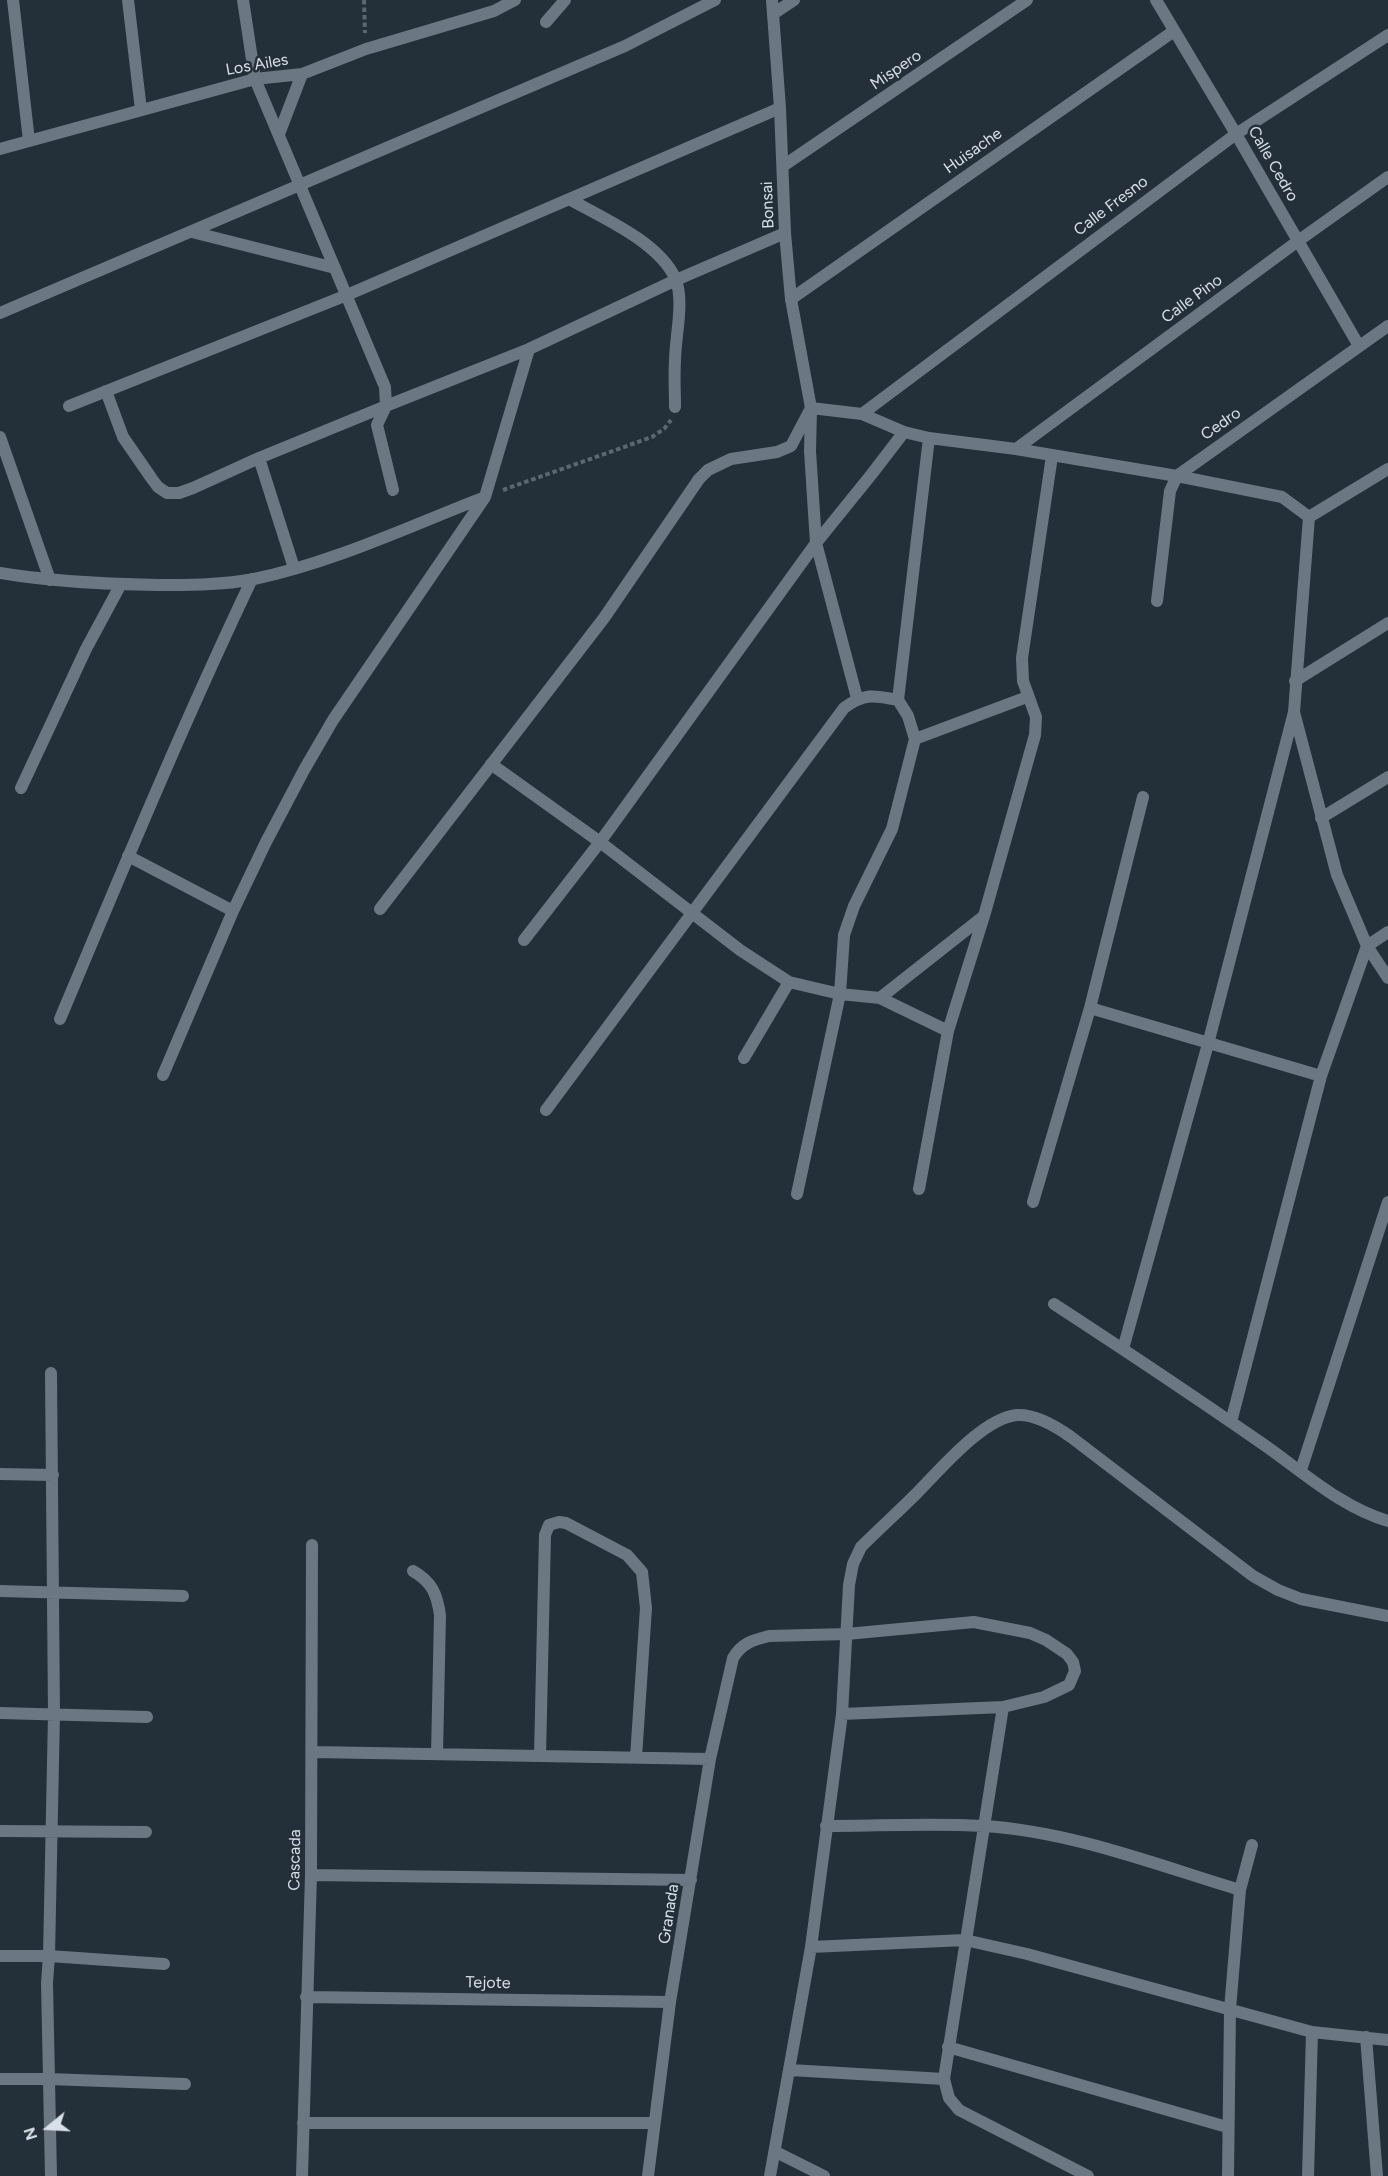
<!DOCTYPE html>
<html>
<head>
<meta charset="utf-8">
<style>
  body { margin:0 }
  #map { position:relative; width:1388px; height:2176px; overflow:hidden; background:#232f39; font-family:Figtree,sans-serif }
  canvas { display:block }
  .north { position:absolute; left:18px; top:2098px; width:60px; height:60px; -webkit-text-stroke:4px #232f39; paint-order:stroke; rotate:252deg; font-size:16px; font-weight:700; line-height:24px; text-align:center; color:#d9e0e7 }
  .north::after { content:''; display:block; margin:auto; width:21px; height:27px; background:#d9e0e7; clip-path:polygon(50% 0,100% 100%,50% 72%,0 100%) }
</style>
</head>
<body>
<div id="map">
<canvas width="1388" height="2176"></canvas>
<div class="north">N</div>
</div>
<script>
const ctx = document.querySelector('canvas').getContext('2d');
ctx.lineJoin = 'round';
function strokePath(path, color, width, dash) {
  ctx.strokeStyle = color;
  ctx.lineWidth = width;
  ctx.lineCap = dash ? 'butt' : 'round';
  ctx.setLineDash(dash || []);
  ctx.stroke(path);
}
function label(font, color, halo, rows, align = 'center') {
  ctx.font = font + ' Figtree,sans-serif';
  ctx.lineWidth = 5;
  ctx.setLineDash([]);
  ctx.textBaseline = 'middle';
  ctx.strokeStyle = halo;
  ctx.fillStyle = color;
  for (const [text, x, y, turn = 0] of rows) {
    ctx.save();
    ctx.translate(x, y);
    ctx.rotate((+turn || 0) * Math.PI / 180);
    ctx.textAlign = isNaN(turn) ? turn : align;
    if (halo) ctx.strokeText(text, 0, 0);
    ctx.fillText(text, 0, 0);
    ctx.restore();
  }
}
const path = new Path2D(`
  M364,0L365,33
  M503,490L652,437L664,429L671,420`);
const service = new Path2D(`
  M546,22L565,0`);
const minor = new Path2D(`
  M13,0L29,141
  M128,0L141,110
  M243,0L255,79L385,387L386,406L377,425L393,490
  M1156,0L1236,134L1359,346
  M773,14L794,0
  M279,134L302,74
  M0,149L255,79L302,74L366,49L494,11L515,0
  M783,166L1027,0
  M569,199C601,217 659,242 675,278C685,300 675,337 675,361C674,376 675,392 675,407
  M192,232L335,268
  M791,299L1174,31
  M0,313L625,46L715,0
  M106,391L123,437L152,479L158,487L167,493H179L193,488L259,458L386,406L529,349L676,280L785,233
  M69,406L347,295L780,108
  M811,408L862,414L904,432L929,438L1016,449L1177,476L1282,497L1309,517
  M811,409L810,451L816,543L857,698
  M862,414L1236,134L1388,35
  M0,437L50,580
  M1016,449L1298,241L1388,177
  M259,458L294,568
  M1309,517L1294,712L1337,875L1367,946L1388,978
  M1309,517L1388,469
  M0,573C52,582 106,584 158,585C190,585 223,585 254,579C332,563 410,526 485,497
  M1157,601L1170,491L1177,476L1388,326
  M1295,681L1388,623
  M915,739L1027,697
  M491,764L600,842L740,950L789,982
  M21,788L86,649L121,584
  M1321,818L1388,777
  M128,856L233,911
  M380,909L604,618L699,479L708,470L731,459L777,452L791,446L811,408
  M524,940L600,842L816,543L871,475L904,432
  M880,998L984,916
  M1090,1008L1321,1076
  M60,1019C122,871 183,724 252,579
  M744,1058L789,982L840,994L880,998L948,1031
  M163,1075L233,911L266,842L304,770L333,720L485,497L529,349
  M546,1110L844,708C864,693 874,695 898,700
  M919,1189L948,1031L984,916L1035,735L1036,717L1023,681L1022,658L1052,456
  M797,1194L840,994L844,935L854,906L892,829L915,739L908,716L898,700L929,438
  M1033,1202L1090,1008L1143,797
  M1054,1304C1123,1349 1192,1395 1260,1442C1301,1470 1340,1507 1388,1521
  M1123,1349L1208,1044L1294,712
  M1231,1422L1321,1076L1367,946L1388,932
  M1301,1470L1388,1202
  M0,1474L53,1475
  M413,1571C432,1582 437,1594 440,1615L437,1754
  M0,1591L183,1596
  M0,1713L147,1717
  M842,1714L1003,1707
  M313,1752L710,1759
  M540,1756L545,1535L549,1525L559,1522L566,1523L627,1555L642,1572L646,1608L636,1757
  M826,1826C878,1826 931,1823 983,1826C1070,1831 1157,1865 1240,1890
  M0,1831L146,1832
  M311,1875L691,1880
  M811,1947L965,1940L1027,1954L1312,2032L1388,2040
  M0,1956H49L164,1964
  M306,1997L670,2002
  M1366,2037L1377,2176
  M948,2047L1227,2127
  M790,2070L944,2079L949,2098L959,2110L1088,2176
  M0,2079H49L185,2084
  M303,2123H653
  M776,2152L824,2176
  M51,2176L47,1983L49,1956L54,1714L51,1373
  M302,2176L311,1875L312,1545
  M648,2176L670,2002L710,1759L733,1658C742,1643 753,1640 769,1636L847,1634L974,1622L1030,1633L1046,1640L1067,1654L1073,1662L1075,1671L1069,1685L1044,1697L1003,1707L944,2079
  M770,2176L811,1947L842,1714L849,1585L853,1564L861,1547C879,1529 899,1511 917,1493C940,1470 983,1418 1017,1415C1035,1414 1057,1427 1071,1437L1253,1576L1278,1590L1301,1599L1388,1616
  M1228,2176L1230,2009L1240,1890L1252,1845
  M1308,2176L1312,2032`);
const tertiary = new Path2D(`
  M772,0L780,108L785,233L791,299L811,408`);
const streetNames = [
  ["Los Ailes",257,65,-10],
  ["Mispero",896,70,-34],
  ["Huisache",973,151,-35],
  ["Calle Cedro",1273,164,60],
  ["Bonsai",768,205,-92],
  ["Calle Fresno",1111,206,-37],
  ["Calle Pino",1192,299,-36],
  ["Cedro",1221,424,-35],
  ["Cascada",295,1860,-89],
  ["Granada",669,1914,-81],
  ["Tejote",488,1983,1]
];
strokePath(path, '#5c6770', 4, [4.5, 3]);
strokePath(service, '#6b7883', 12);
strokePath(minor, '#6b7883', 12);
strokePath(tertiary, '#6b7883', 12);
label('16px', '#d9e0e7', '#232f39', streetNames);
</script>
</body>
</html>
